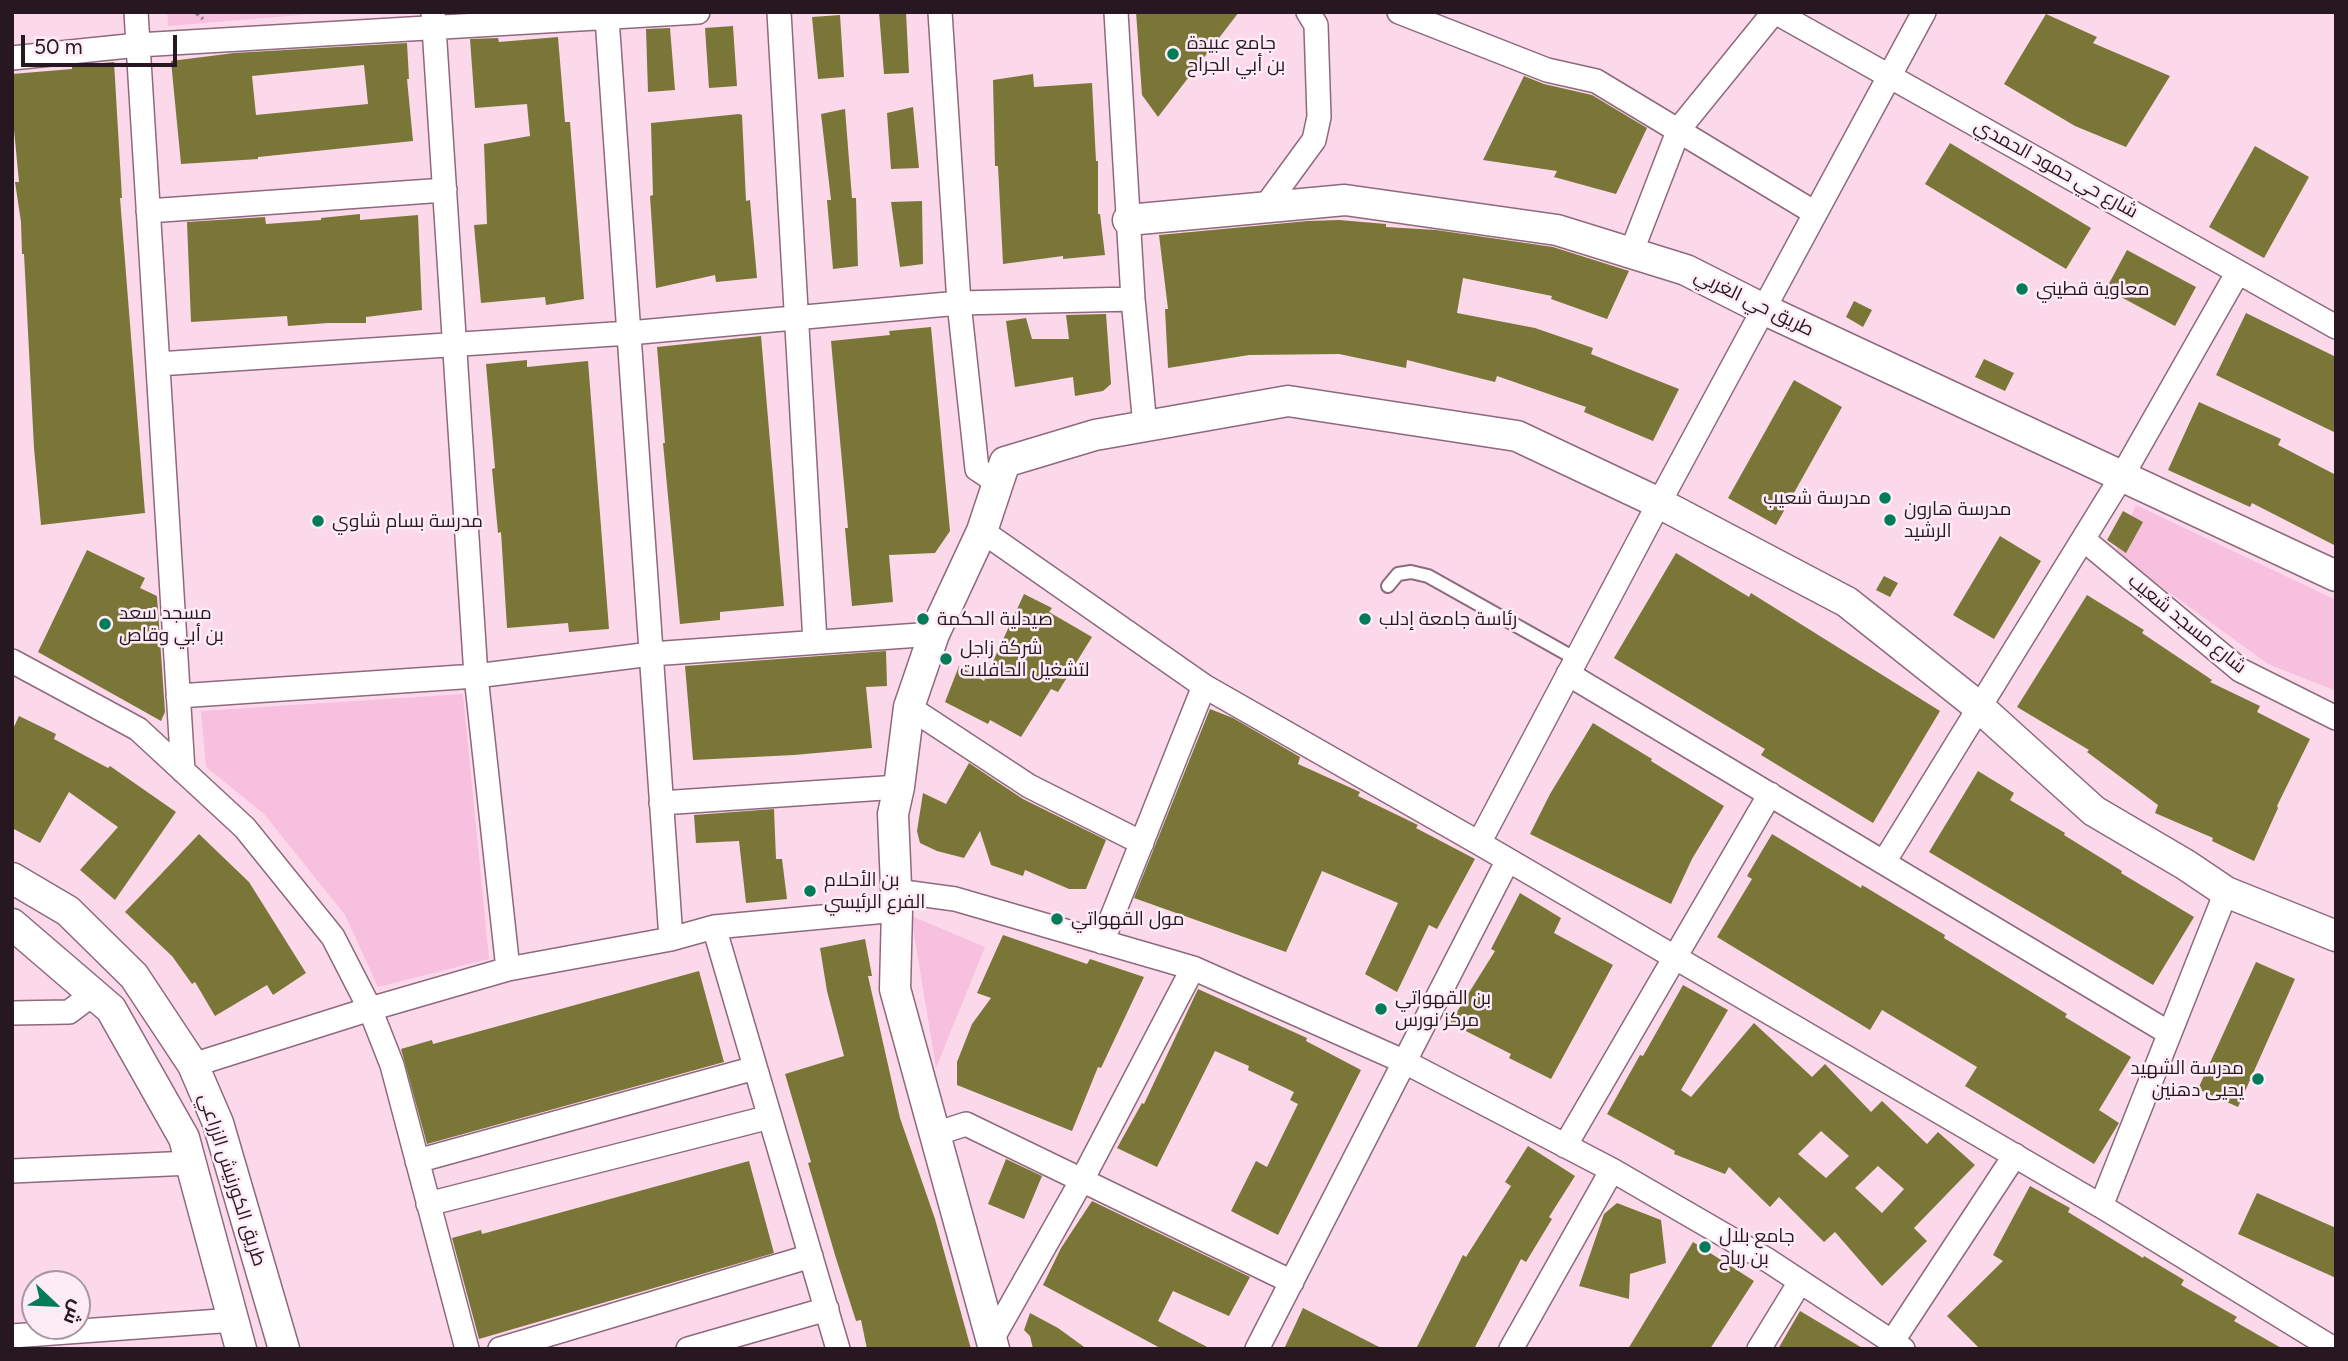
<!DOCTYPE html>
<html>
<head>
<meta charset="utf-8">
<style>
  body { margin:0 }
  #map { position:relative; width:2348px; height:1361px; overflow:hidden; background:#fbd9eb; font-family:Figtree,Cairo,sans-serif }
  canvas { display:block }
  .frame { position:absolute; inset:0; border:14px solid #261720; pointer-events:none }
  .north { position:absolute; left:21px; top:1270px; width:70px; height:70px; box-sizing:border-box; background:#fdecf5; border:2px solid #a797a0; border-radius:50%; rotate:113deg; font-size:19px; font-weight:700; line-height:28px; text-align:center; color:#261720 }
  .north::after { content:''; display:block; margin:auto; width:24px; height:32px; background:#017b58; clip-path:polygon(50% 0,100% 100%,50% 72%,0 100%) }
  .scale { position:absolute; left:21px; top:35px; width:156px; height:32px; box-sizing:border-box; border:4px solid #261720; border-top:0; padding-left:9px; font-size:21px; line-height:24px; white-space:nowrap; color:#261720; -webkit-text-stroke:5px #fdecf5; paint-order:stroke }
</style>
</head>
<body>
<div id="map">
<canvas width="2348" height="1361"></canvas>
<div class="frame"></div>
<div class="north">ش</div>
<div class="scale">50 m</div>
</div>
<script>
const ctx = document.querySelector('canvas').getContext('2d');
ctx.lineJoin = 'round';
function fill(path, color) {
  ctx.fillStyle = color;
  ctx.fill(path, 'evenodd');
}
function strokePath(path, color, width, dash) {
  ctx.strokeStyle = color;
  ctx.lineWidth = width;
  ctx.lineCap = dash ? 'butt' : 'round';
  ctx.setLineDash(dash || []);
  ctx.stroke(path);
}
function label(font, color, halo, rows, align = 'center') {
  ctx.font = font + ' Figtree,Cairo,sans-serif';
  ctx.lineWidth = 5;
  ctx.setLineDash([]);
  ctx.textBaseline = 'middle';
  ctx.strokeStyle = halo;
  ctx.fillStyle = color;
  for (const [text, x, y, turn = 0] of rows) {
    ctx.save();
    ctx.translate(x, y);
    ctx.rotate((+turn || 0) * Math.PI / 180);
    ctx.textAlign = isNaN(turn) ? turn : align;
    if (halo) ctx.strokeText(text, 0, 0);
    ctx.fillText(text, 0, 0);
    ctx.restore();
  }
}
const green = new Path2D(`
  M167,12H336L168,26Z
  M2136,505L2336,600V691L2268,664L2115,553Z
  M463,694L489,959L378,987L345,915L264,814L206,767L201,711Z
  M911,916L985,947L936,1068Z`);
const building = new Path2D(`
  M879,12H906L909,73L884,74Z
  M1136,12H1239L1158,117L1142,95Z
  M2046,14L2097,37L2093,43L2170,76L2126,147L2075,126L2004,84Z
  M840,15L844,77L818,79L812,17Z
  M733,26L737,86L709,88L705,28Z
  M670,28L675,90L648,92L646,29Z
  M558,37L565,122H570L584,299L546,305L545,297L481,303L474,225L487,224L484,144L530,136L527,104L475,108L470,39L498,38L499,42Z
  M407,43L409,79H407L413,141L258,157V159L181,164L171,61L234,53ZM364,65L368,104L256,115L252,76Z
  M114,62L122,198H120L145,513L41,525L34,448L24,254H22L21,222L15,182H19L12,109V74L72,69V66Z
  M1033,74L1034,87L1092,83L1096,161H1098V214H1100L1105,255L1063,259V256L1003,264L998,166H995L993,80Z
  M1524,76L1544,84L1592,95L1647,128L1616,194L1554,177L1557,171L1483,160Z
  M913,107L919,168L891,169L887,113Z
  M845,109L852,198H856L858,266L833,269L827,200H831L821,114Z
  M739,114L742,115L746,201L750,200L757,278L716,282L715,275L656,288L650,196L653,195L651,123Z
  M1950,143L2091,228L2066,269L1925,184Z
  M2255,146L2309,177L2264,258L2209,227Z
  M922,201L923,264L900,267L891,202Z
  M360,214V220L418,215L422,310L366,317V323H328L288,326L287,316L191,322L187,222L265,217L266,224L321,220V218Z
  M1339,220L1386,224V227L1436,230L1553,247L1629,271L1607,319L1551,299L1552,296L1463,278L1457,313L1535,328L1593,348L1591,354L1679,389L1653,441L1584,412L1586,407L1497,376L1495,382L1407,360L1406,368L1339,354L1249,355L1168,368L1165,309H1168L1159,235L1308,221Z
  M2127,250L2196,287L2175,326L2106,289Z
  M1854,301L1872,310L1863,327L1846,317Z
  M2246,313L2336,357V433L2216,375Z
  M1106,314L1111,384L1103,391L1075,396L1073,377L1015,387L1006,321L1026,318L1032,339H1069L1066,315Z
  M931,327L950,531L935,553L889,555L893,602L852,606L845,528H848L831,341L890,335L889,331Z
  M761,336L784,606L720,612V620L680,624L663,443H665L657,347Z
  M1984,359L2014,373L2005,391L1975,377Z
  M527,360V367L588,361L609,629L569,632L568,623L507,628L501,532L498,533L492,469L495,468L486,364Z
  M1794,380L1842,407L1776,525L1728,498Z
  M2199,402L2281,439L2278,445L2336,475V546L2252,503L2250,507L2168,470Z
  M2123,511L2143,522L2126,553L2107,540Z
  M2000,536L2041,561L1994,639L1953,615Z
  M87,550L145,578L140,588L157,596L165,712L161,721L38,652Z
  M1676,553L1749,597L1751,593L1940,711L1873,823L1761,755L1765,749L1614,658Z
  M1884,576L1898,583L1890,597L1876,590Z
  M1024,594L1052,608L1049,612L1092,637L1058,692L1051,689L1021,737L990,720L988,724L945,702L959,666L984,681Z
  M2087,595L2144,630L2142,633L2212,680L2210,682L2260,706L2257,712L2310,739L2277,806L2278,808L2254,861L2212,841L2213,838L2155,813L2158,805L2087,752L2089,750L2017,707Z
  M886,651L887,686L866,687L872,748L794,755L693,760L685,666Z
  M1210,709L1233,718L1300,757L1298,764L1360,792L1358,796L1418,825L1416,828L1475,859L1437,929L1429,925L1397,992L1365,974L1398,903L1322,871L1286,952L1134,898Z
  M19,716L56,734L54,739L108,768L110,766L176,812L115,900L80,870L118,827L69,792L40,843L12,828V731Z
  M1593,723L1652,759L1651,761L1724,806L1692,859L1671,904L1530,834L1550,794Z
  M969,763L1023,799L1106,840L1086,889H1069L1025,870L1023,876L991,865L980,831L964,858L937,851L920,843L917,831L923,793L946,804Z
  M1978,771L2014,793L2010,800L2065,833L2064,835L2122,871L2121,873L2194,917L2153,985L1929,852Z
  M774,809L776,859H782L787,899L746,903L739,841L696,843L694,815Z
  M199,834L249,882L306,973L273,995L267,985L215,1016L195,982L192,984L172,956L125,912Z
  M1772,834L1861,888L1862,885L1945,935L1944,938L2067,1014L2065,1017L2131,1057L2099,1110L2119,1123L2094,1164L1965,1086L1977,1067L1882,1010L1870,1030L1717,937L1752,879L1747,876Z
  M1520,893L1561,918L1554,933L1613,965L1551,1079L1509,1058L1511,1054L1450,1023L1495,951L1491,949Z
  M1003,935L1087,964L1090,959L1144,977L1101,1068L1098,1067L1072,1131L957,1085V1062L972,1024L991,998L977,993Z
  M865,939L872,976H868L900,1118L935,1219L971,1349H867L861,1320L856,1321L835,1255L808,1163L811,1162L785,1074L844,1056L827,991L820,948Z
  M2256,962L2295,979L2238,1107L2198,1089Z
  M699,971L724,1062L427,1144L401,1049L432,1040L433,1044Z
  M1683,985L1728,1010L1681,1090L1691,1097L1754,1023L1812,1077L1825,1064L1871,1112L1882,1101L1927,1144L1938,1132L1975,1165L1914,1228L1927,1241L1882,1286L1835,1232L1824,1242L1779,1197L1770,1207L1729,1167L1725,1174L1674,1154L1675,1151L1607,1114L1640,1055L1643,1056ZM1821,1131L1849,1156L1826,1178L1798,1154ZM1878,1166L1904,1189L1882,1213L1855,1188Z
  M1198,989L1307,1038L1306,1041L1361,1070L1278,1235L1231,1211L1256,1161L1267,1167L1298,1104L1290,1100L1294,1092L1248,1070L1249,1066L1215,1051L1157,1167L1117,1148L1142,1103L1144,1104Z
  M1528,1146L1575,1176L1549,1217L1552,1219L1526,1262L1521,1259L1474,1349H1416L1463,1255L1466,1257L1511,1186L1505,1182Z
  M1006,1159L1042,1176L1024,1219L988,1204Z
  M749,1161L774,1253L479,1339L452,1238L481,1230L482,1234Z
  M2030,1186L2070,1208L2068,1212L2143,1258L2144,1256L2184,1280L2181,1285L2237,1317L2234,1321L2283,1349H1980L1947,1316L2003,1261L1993,1255Z
  M2257,1193L2336,1228V1278L2238,1234Z
  M1092,1201L1250,1277L1229,1316L1173,1291L1158,1321L1211,1349H1162L1043,1285L1061,1248Z
  M1617,1203L1661,1220L1666,1263L1630,1274L1629,1299L1579,1286L1604,1214Z
  M1693,1242L1754,1281L1710,1349H1628Z
  M1303,1308L1383,1349H1284Z
  M1800,1311L1864,1349H1778Z
  M1030,1313L1058,1328L1087,1349H1033L1030,1336L1024,1330Z`);
const path = new Path2D(`
  M195,12L203,19`);
const service = new Path2D(`
  M1388,586L1398,574L1411,572L1428,576L1576,659`);
const minor = new Path2D(`
  M136,12L183,771
  M433,12L476,676L508,969
  M779,12L815,642
  M940,12L959,303L977,469L998,483
  M1116,12L1133,299L1145,426
  M1399,12L1547,70L1596,81L1815,213
  M1775,12L2336,327
  M607,18L671,939
  M12,58L138,45L698,12
  M1265,207L1314,140L1319,117L1316,25L1308,12
  M148,211L445,190
  M1631,253L1679,129L1774,12
  M158,364L629,333L959,303L1133,299
  M982,531L1204,686L1479,843L2101,1206L2334,1349
  M2083,539L2240,670L2336,718
  M12,661L138,729L245,828L333,937L370,1009L392,1065L467,1349
  M1568,674L2169,1033
  M178,696L476,676L651,654L934,634
  M909,707L1029,786L1142,843
  M661,803L899,787
  M1479,843L1659,503L1924,12
  M1884,862L2122,476L2238,272
  M896,891L955,899L1193,968L1405,1062L1612,1170L1769,1261L1903,1349
  M714,927L838,1349
  M1102,942L1204,686
  M12,1013L69,1012L93,994
  M193,1065L370,1009L508,969L671,939L714,927L897,910
  M935,1134L966,1124L1292,1282
  M1565,1146L1770,794
  M417,1161L755,1068
  M12,1171L191,1163
  M428,1204L770,1117
  M2101,1206L2226,892
  M12,1336L234,1320
  M991,1341L1082,1180L1193,968
  M1892,1342L2015,1155
  M500,1349L811,1256
  M688,1349L827,1309
  M1257,1349L1508,860
  M1511,1349L1612,1170
  M1759,1349L1800,1282`);
const tertiary = new Path2D(`
  M1128,220L1345,200L1557,230L1686,270L1763,309L2336,576
  M12,878L68,911L134,976L193,1065L218,1123L284,1349
  M12,924L111,1009L184,1138L241,1349
  M994,1349L895,989L897,910L893,814L899,787L909,707L934,634L982,531L1005,462L1095,435L1288,401L1517,436L1659,503L1847,602L1979,707L2094,811L2186,865L2226,892L2336,936`);
const markers = [
  [1173,54,7,"#017b58"],
  [2022,289,7,"#017b58"],
  [1885,498,7,"#017b58"],
  [1890,520,7,"#017b58"],
  [318,521,7,"#017b58"],
  [923,619,7,"#017b58"],
  [1365,619,7,"#017b58"],
  [105,624,7,"#017b58"],
  [946,659,7,"#017b58"],
  [810,891,7,"#017b58"],
  [1057,919,7,"#017b58"],
  [1381,1009,7,"#017b58"],
  [2258,1079,7,"#017b58"],
  [1705,1247,7,"#017b58"]
];
const poiNames = [
  ["جامع عبيدة",1187,43],
  ["بن أبي الجراح",1187,65],
  ["معاوية قطيني",2036,289],
  ["مدرسة شعيب",1871,498,"right"],
  ["مدرسة هارون",1904,509],
  ["الرشيد",1904,531],
  ["مدرسة بسام شاوي",332,521],
  ["مسجد سعد",119,613],
  ["بن أبي وقاص",119,635],
  ["صيدلية الحكمة",937,619],
  ["رئاسة جامعة إدلب",1379,619],
  ["شركة زاجل",960,648],
  ["لتشغيل الحافلات",960,670],
  ["بن الأحلام",824,880],
  ["الفرع الرئيسي",824,902],
  ["مول القهواتي",1071,919],
  ["بن القهواتي",1395,998],
  ["مركز نورس",1395,1020],
  ["مدرسة الشهيد",2244,1068,"right"],
  ["يحيى دهنين",2244,1090,"right"],
  ["جامع بلال",1719,1236],
  ["بن رباح",1719,1258]
];
const streetNames = [
  ["شارع حي حمود الحمدي",2056,169,29],
  ["طريق حي الغربي",1754,303,26],
  ["شارع مسجد شعيب",2187,624,39],
  ["طريق الكورنيش الزراعي",232,1180,72]
];
fill(green, '#f7c0de');
fill(building, '#7a7637');
strokePath(service, '#8e697d', 16);
strokePath(minor, '#8e697d', 26);
strokePath(tertiary, '#8e697d', 33);
strokePath(path, '#977e8c', 3.5, [5, 3.5]);
strokePath(service, '#fff', 12);
strokePath(minor, '#fff', 23);
strokePath(tertiary, '#fff', 30);
for (const [x, y, r, color] of markers) {
  const dot = new Path2D();
  dot.arc(x, y, r, 0, 2 * Math.PI);
  ctx.fillStyle = color;
  ctx.fill(dot);
  strokePath(dot, '#fdecf5', 2.5);
}
label('19px', '#261720', '#fdecf5', poiNames, 'left');
label('19px', '#261720', '#fdecf5', streetNames);
</script>
</body>
</html>
